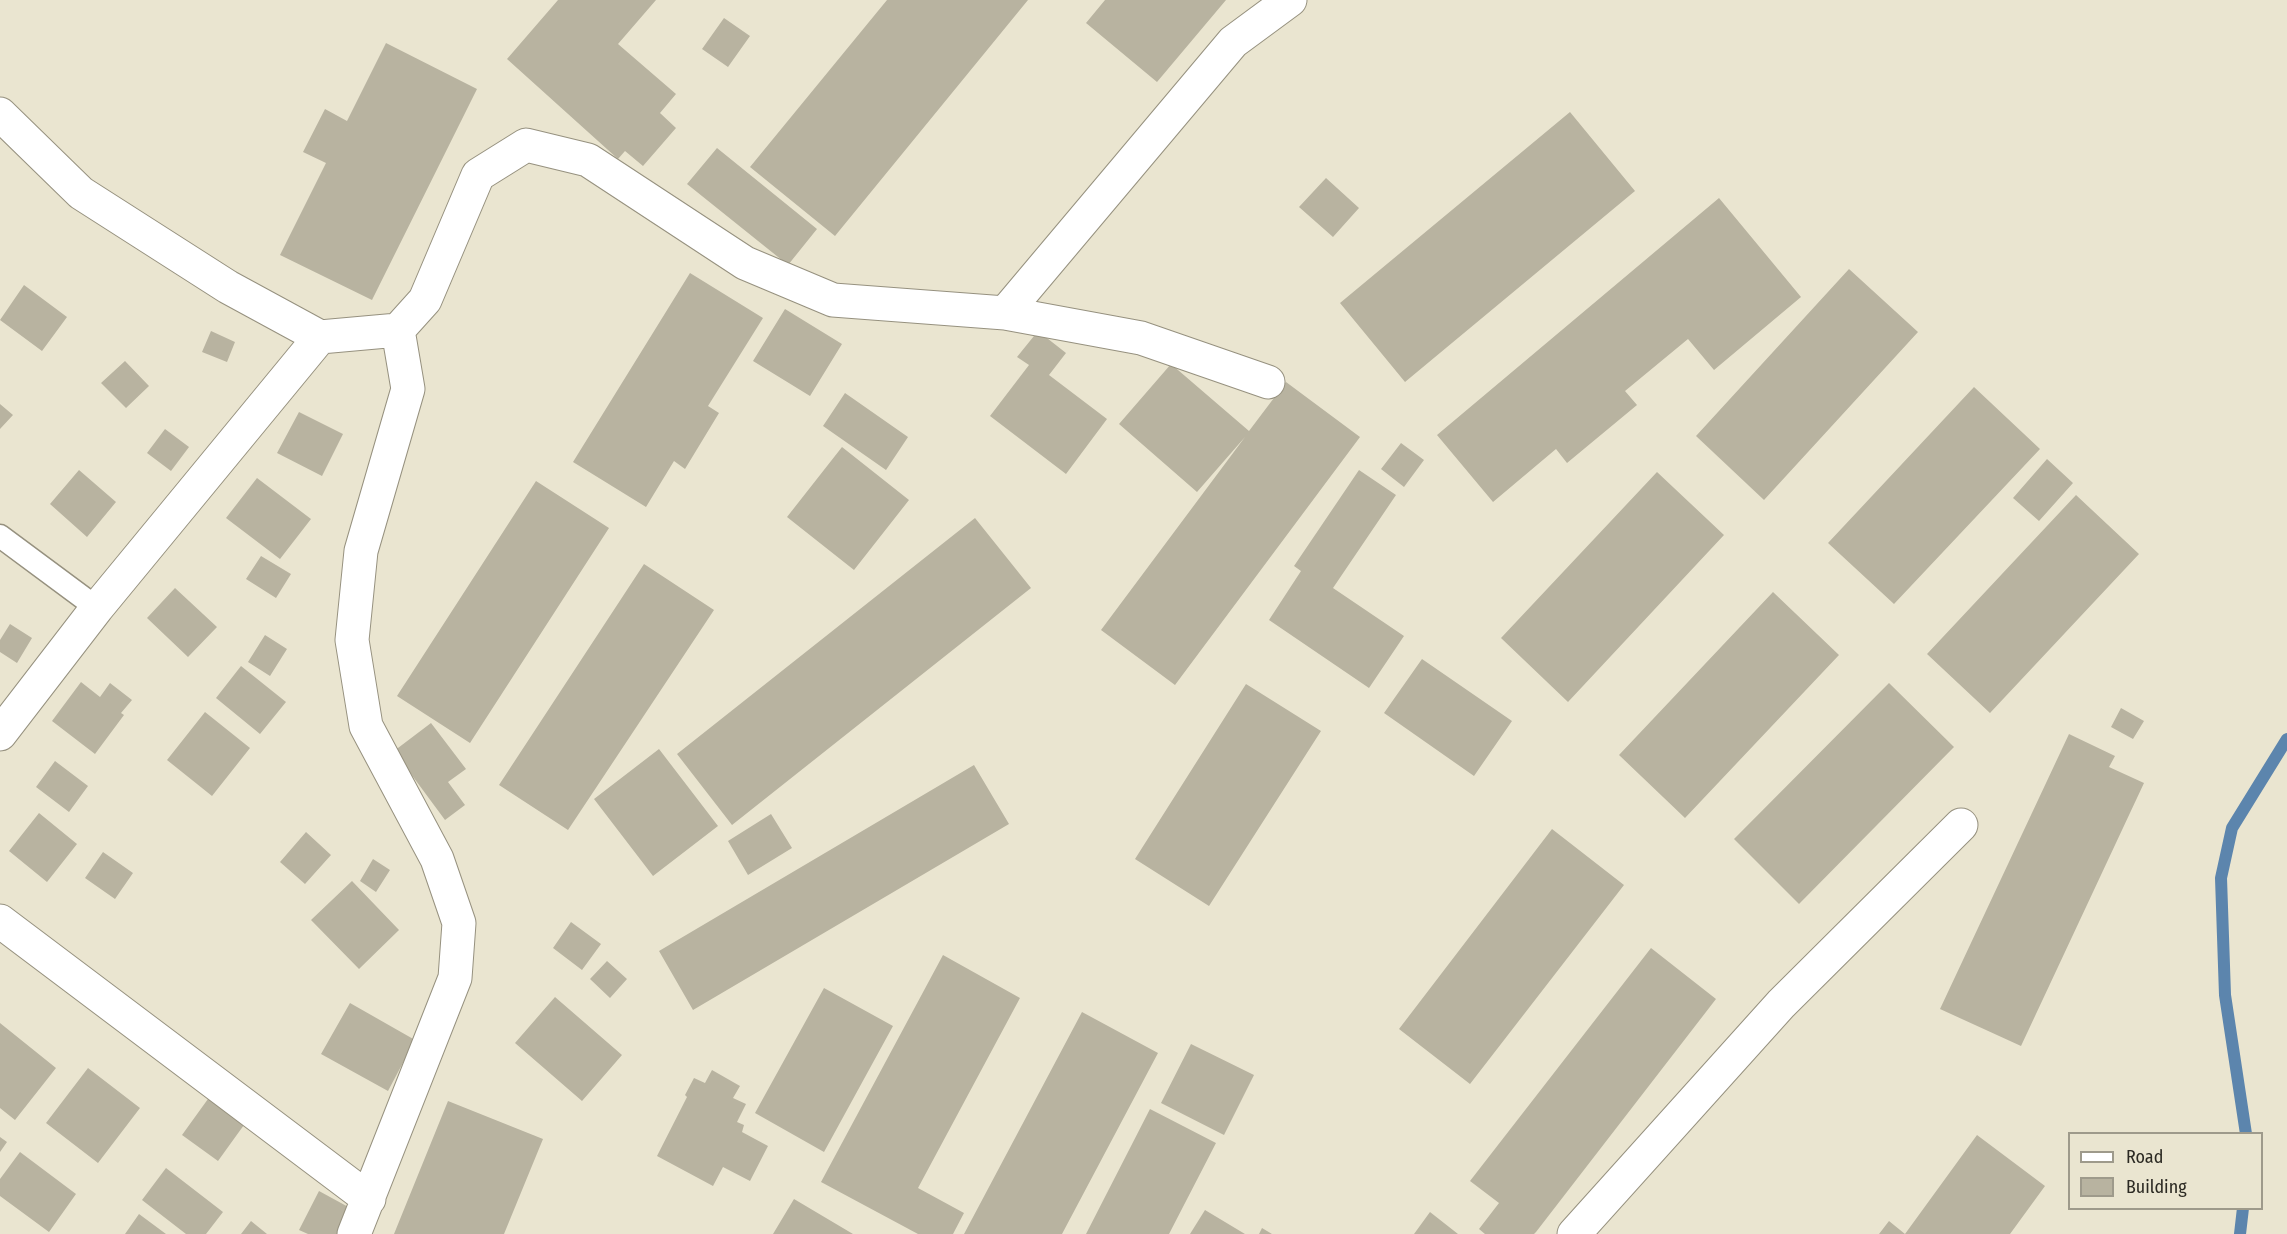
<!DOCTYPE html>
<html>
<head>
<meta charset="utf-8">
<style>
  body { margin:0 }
  #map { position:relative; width:2287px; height:1234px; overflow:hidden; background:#eae5d0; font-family:"Fira Sans Condensed",sans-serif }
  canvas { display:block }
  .legend { position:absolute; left:2068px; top:1132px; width:195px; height:78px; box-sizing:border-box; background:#eae5d0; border:2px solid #9e9a8b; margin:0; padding:8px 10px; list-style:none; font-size:18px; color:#2c2a23 }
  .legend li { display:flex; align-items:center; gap:12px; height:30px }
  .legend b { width:30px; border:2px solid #9e9a8b }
</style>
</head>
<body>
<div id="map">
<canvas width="2287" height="1234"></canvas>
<ul class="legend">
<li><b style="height:8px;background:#fff"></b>Road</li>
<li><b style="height:16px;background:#b8b3a0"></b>Building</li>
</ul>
</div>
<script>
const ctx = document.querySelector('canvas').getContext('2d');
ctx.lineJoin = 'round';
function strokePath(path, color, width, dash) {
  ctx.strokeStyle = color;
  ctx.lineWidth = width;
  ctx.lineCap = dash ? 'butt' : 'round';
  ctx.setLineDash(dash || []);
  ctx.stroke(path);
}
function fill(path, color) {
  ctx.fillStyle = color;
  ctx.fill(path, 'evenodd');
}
const stream = new Path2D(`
  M2246,1134L2225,995L2221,878L2232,828L2287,739
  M2240,1234L2243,1208`);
const building = new Path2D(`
  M558,0H656L618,44L676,94L660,113L676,128L643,166L625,151L618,159L507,59Z
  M887,0H1028L835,236L750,167Z
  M1105,0H1226L1157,82L1086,23Z
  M724,18L750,36L728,67L702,49Z
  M386,43L477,89L372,300L280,255L326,163L303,152L325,109L347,121Z
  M1570,112L1635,191L1405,382L1340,303Z
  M717,148L817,229L788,265L687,184Z
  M1326,178L1359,208L1333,237L1299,207Z
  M1719,198L1801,297L1714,370L1688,339L1625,391L1637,405L1567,463L1556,449L1493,502L1437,435Z
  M1849,269L1918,332L1764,500L1696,436Z
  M690,273L763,318L708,406L719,413L685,469L674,461L646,507L573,462Z
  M24,285L67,317L42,351L0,320Z
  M785,309L842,344L810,396L753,361Z
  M211,331L235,342L227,362L202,352Z
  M1038,331L1066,353L1049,375L1107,419L1066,474L990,416L1029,365L1017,357Z
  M125,361L149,386L126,408L101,383Z
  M1171,364L1249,431L1286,382L1360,437L1175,685L1101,630L1245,437L1197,492L1119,424Z
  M1974,387L2040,449L1894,604L1828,543Z
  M845,393L908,437L886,470L823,426Z
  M0,404L13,415L0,429Z
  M299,412L343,434L322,476L277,453Z
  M165,429L189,447L171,471L147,453Z
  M1401,443L1424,460L1404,487L1381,469Z
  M842,447L909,500L854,570L787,517Z
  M2047,459L2073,483L2039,521L2013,498Z
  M79,470L116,502L87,537L50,504Z
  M1359,470L1396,495L1333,588L1404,636L1369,688L1269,620L1301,571L1294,566Z
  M1657,472L1724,535L1568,702L1501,638Z
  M257,478L311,519L280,559L226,518Z
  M536,481L609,528L470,743L397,696Z
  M2076,495L2139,554L1990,713L1927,654Z
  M975,518L1031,588L732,825L677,754Z
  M261,556L291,574L276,598L246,579Z
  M644,564L714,610L568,830L499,785Z
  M175,588L217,627L188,657L147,618Z
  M1773,592L1839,655L1685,818L1619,755Z
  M10,624L32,638L17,663L0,652V640Z
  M265,635L287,649L270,676L248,662Z
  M1422,659L1512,721L1474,776L1384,713Z
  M241,666L286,702L260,734L216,698Z
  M81,682L100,697L110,683L132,700L121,713L124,715L95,754L52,721Z
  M1889,683L1954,747L1799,904L1734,839Z
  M1246,684L1321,731L1209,906L1135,859Z
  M2121,708L2144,721L2133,739L2111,727Z
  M205,712L250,748L212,796L167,760Z
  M431,723L466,769L448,782L465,805L445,820L394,751Z
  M2069,734L2115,756L2109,767L2144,783L2021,1046L1940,1009Z
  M659,749L718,826L653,876L594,799Z
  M55,761L88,786L69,812L36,787Z
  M974,765L1009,824L693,1010L659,951Z
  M39,813L77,844L47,882L9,851Z
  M771,814L792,848L748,875L728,841Z
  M1552,829L1624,885L1470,1084L1399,1029Z
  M306,832L331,855L305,884L280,862Z
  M103,852L133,873L115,899L85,878Z
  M373,859L390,870L376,892L360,881Z
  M352,881L399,930L359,969L311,920Z
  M571,922L601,944L582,970L553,948Z
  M1651,948L1716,999L1536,1232L1534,1234H1485L1479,1229L1499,1203L1470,1181Z
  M943,955L1020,998L918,1188L964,1213L953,1234H918L821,1182Z
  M607,961L627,979L610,998L590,979Z
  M824,988L893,1026L824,1152L755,1113Z
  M555,997L622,1055L582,1101L515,1043Z
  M350,1003L415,1040L388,1091L321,1054Z
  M1082,1012L1158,1053L1062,1234H964Z
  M0,1023L56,1068L15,1120L0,1108Z
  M1191,1044L1254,1075L1224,1135L1161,1103Z
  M88,1068L140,1108L98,1163L46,1123Z
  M712,1070L740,1086L733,1098L746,1104L737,1122L744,1125L742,1132L768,1146L750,1181L723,1167L713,1186L657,1156L687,1097L685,1095L694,1078L705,1083Z
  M213,1092L249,1118L218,1161L182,1135Z
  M448,1101L543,1139L504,1234H394Z
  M1150,1109L1216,1143L1169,1234H1086Z
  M1977,1135L2045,1186L2010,1234H1879L1889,1221L1905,1234Z
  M0,1137L7,1142L0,1152Z
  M20,1152L76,1194L49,1232L0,1196V1179Z
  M166,1168L223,1212L206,1234H186L142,1200Z
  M319,1191L352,1209L339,1234H308L299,1230Z
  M794,1199L853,1234H773Z
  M1205,1210L1245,1234H1190Z
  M1430,1212L1458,1234H1414Z
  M139,1214L166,1234H125Z
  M251,1221L267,1234H241Z
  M1262,1228L1272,1234H1259Z`);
const lane = new Path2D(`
  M0,536L97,608`);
const street = new Path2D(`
  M0,114L81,193L228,287L320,337L398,330L425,300L478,175L526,145L588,160L745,263L833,300L1005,313L1141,338L1268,382
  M1005,313L1233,42L1290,0
  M0,734L97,608L320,337
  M0,921L369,1199
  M354,1234L455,978L459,923L437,859L366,726L352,640L361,551L408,389L398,330
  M1574,1234L1781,1004L1961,825`);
strokePath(stream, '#5c85ad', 12);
fill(building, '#b8b3a0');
strokePath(lane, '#96917f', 25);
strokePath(street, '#96917f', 35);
strokePath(lane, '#fff', 22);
strokePath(street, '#fff', 33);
</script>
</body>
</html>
